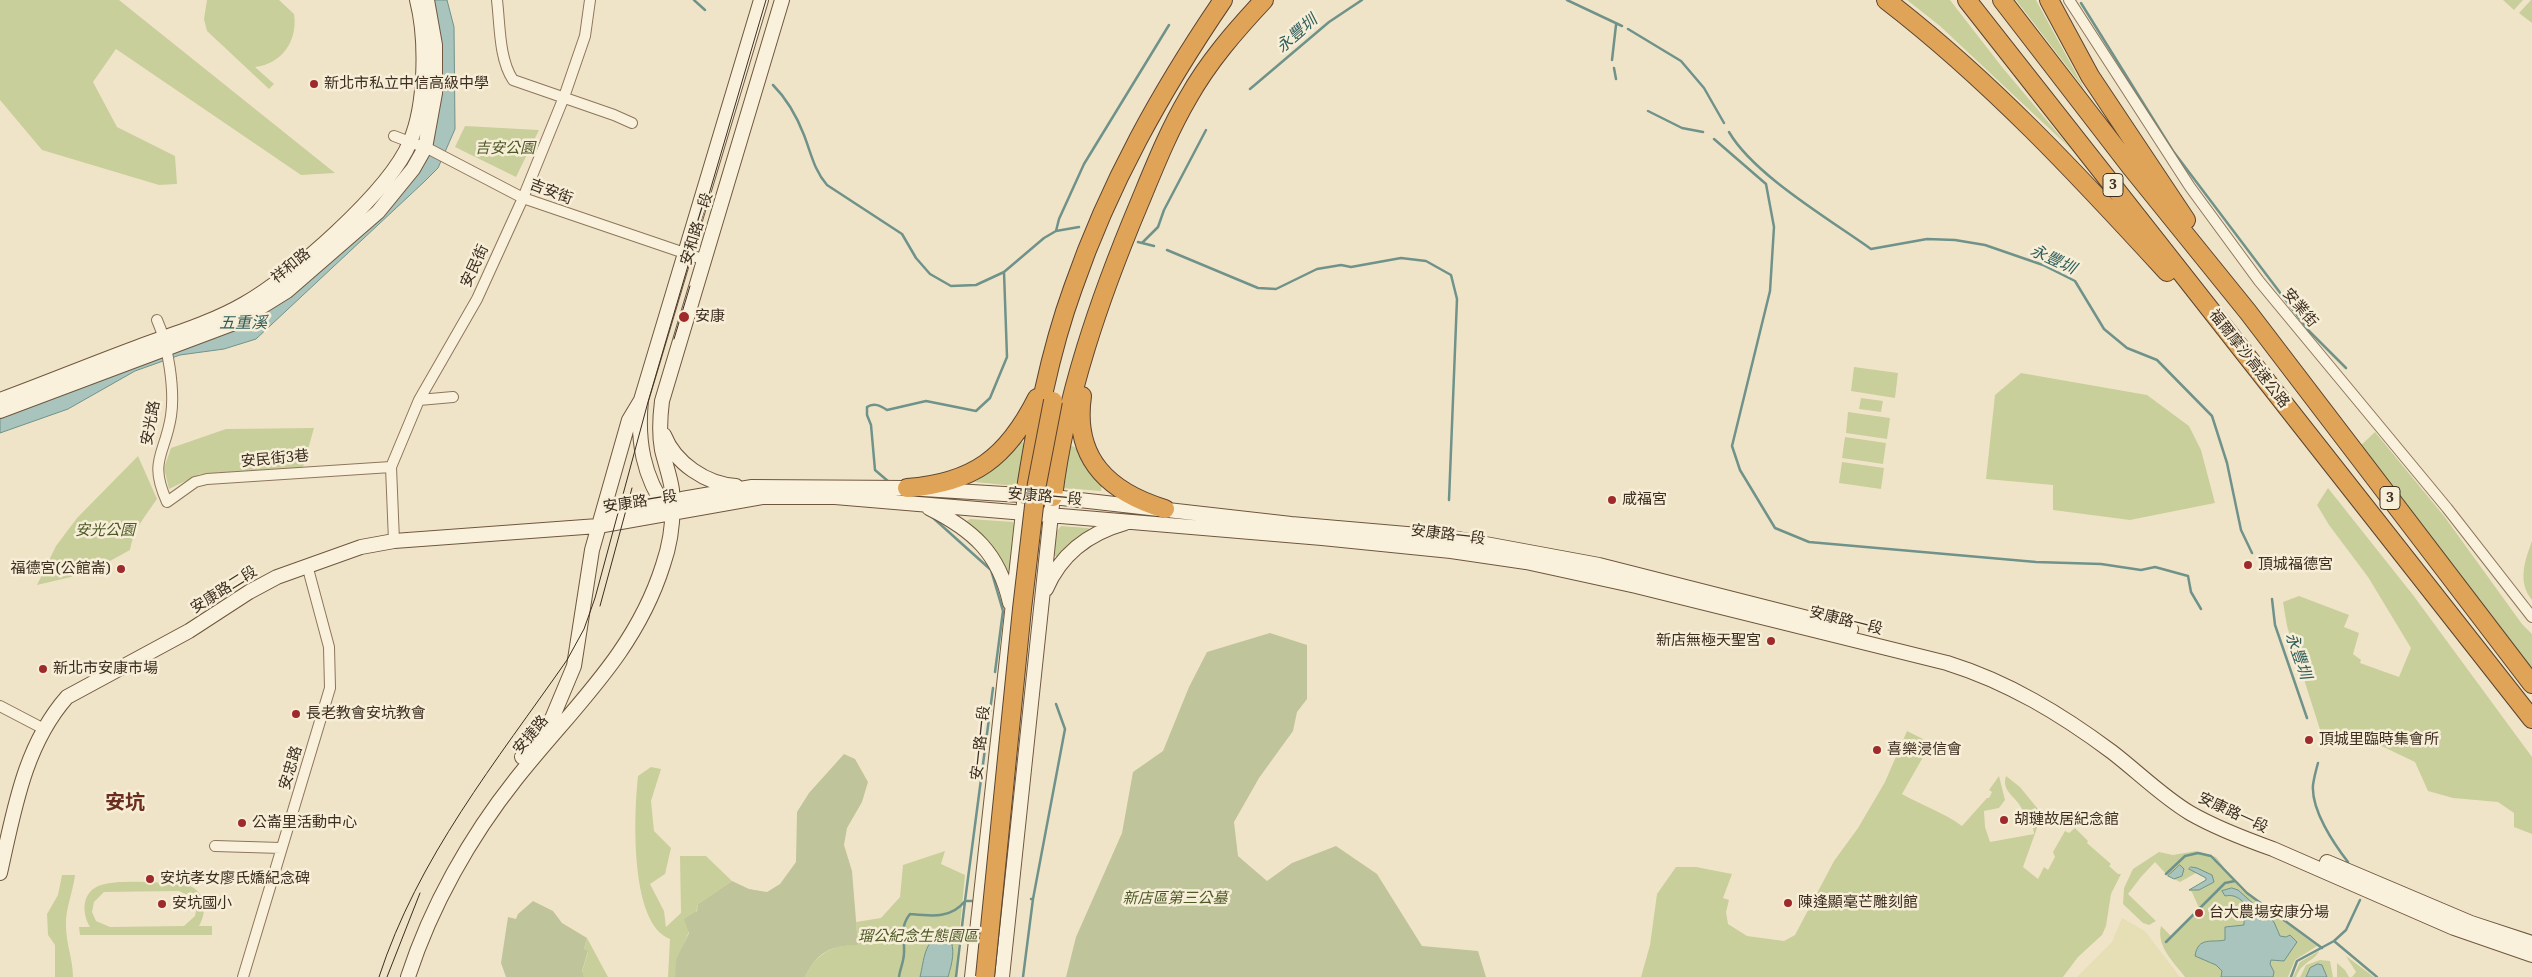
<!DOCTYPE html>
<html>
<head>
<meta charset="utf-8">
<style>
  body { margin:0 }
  canvas { display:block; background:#f0e4c8 }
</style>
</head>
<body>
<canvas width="2532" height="977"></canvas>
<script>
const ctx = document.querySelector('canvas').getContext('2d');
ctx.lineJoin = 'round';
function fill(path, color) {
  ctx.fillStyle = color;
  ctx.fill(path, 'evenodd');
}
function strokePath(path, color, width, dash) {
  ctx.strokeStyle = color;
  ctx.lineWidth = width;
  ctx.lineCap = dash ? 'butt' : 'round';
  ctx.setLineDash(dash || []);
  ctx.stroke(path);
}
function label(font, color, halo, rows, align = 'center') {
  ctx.font = font + ' "Noto Serif","Noto Sans TC",serif';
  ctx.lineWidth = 5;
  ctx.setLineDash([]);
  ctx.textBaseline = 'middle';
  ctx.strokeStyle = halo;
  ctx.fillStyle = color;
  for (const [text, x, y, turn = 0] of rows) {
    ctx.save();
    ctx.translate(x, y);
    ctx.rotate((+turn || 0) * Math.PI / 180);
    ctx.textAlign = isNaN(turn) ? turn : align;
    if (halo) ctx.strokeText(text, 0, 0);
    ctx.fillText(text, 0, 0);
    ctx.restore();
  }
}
const farmland = new Path2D(`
  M2122,918L2145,931L2180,977H2077L2112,942Z`);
const green = new Path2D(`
  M0,0H119L335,173L301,175L116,49L93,82L117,127L175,156L177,184L159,185L42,150L0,100Z
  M207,0H279L294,14C298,41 282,64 255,67L274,84L269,89L207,31L204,19Z
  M1907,0H1950L2002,67L2070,148L1940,26Z
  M2016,0H2036L2085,90Z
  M2503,0H2523L2514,10Z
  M2531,0H2532V23L2519,13Z
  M465,126L539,130L516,177L455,147Z
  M1854,367L1898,373L1895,398L1851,391Z
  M2021,373L2147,395L2189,426L2201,450L2215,503L2130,520L2053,510V485L1986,479L1995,395Z
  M1861,398L1883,401L1881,412L1859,409Z
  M1848,412L1890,418L1887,439L1846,433Z
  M314,428L303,467L200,474L169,489L164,468L171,448L226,429Z
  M2375,432L2444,516L2522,624L2532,634V670L2436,548L2398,492L2359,447Z
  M1845,437L1886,443L1883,464L1842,458Z
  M1021,441L1026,445L1020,484L1014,486L975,482L1005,459Z
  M1070,445L1077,448L1081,455L1102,483L1101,491L1061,488Z
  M138,456L157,499C146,515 133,530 130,550L88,573L37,585L56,546L77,518Z
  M1842,462L1884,468L1881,489L1839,483Z
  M2328,488L2413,595L2532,757V834L2514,827V813L2498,802L2453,798L2428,791L2415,762L2371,741L2323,739L2287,626L2283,602L2299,596L2349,615L2344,627L2359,633L2353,654L2361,660L2360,663L2399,677L2411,648L2368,577L2329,525L2317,505Z
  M970,519L1013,522L1015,528L1009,570L1006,571L965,522Z
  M1061,526L1088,528L1091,531L1058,558L1054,555L1057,531Z
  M2532,541V600C2517,582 2525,560 2532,541Z
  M1907,731L1931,743L1902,794C1923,806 1943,812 1962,826L1987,798H1989L1992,792L1989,790L1999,776L2005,800L1999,808L1984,811L1985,827L1990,842L2034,834L2031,815L2024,816C2022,798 2000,794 2006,776L2020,787L2042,814L2023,867L2038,879L2044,867L2048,870L2055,857L2053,852L2065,831L2069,833L2075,828L2088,841L2087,843L2111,864L2109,866L2118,874H2121L2111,894L2106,926L2102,935L2078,957L2063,977H1641L1650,945L1657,894L1676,867H1696L1732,874L1723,898L1729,900L1726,912L1728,924L1747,936L1784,941L1795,935L1834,861L1858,828L1885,782Z
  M651,767L661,769L651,801L654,831L671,848L665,874L650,884L664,911L666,927L681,913L680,856H706L732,881L698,904C693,930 677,951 675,977H668L670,939C629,924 634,812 638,776Z
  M945,851L941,864L965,875L955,977H805C816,955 829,946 853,945L858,941L856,922L881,918L900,897L903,865Z
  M2196,851L2216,857L2240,888L2317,946L2295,960L2288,977H2185C2174,962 2156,947 2161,926L2171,936L2199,908L2192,892L2189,890L2206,880V878L2196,873L2180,882L2168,876L2155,862L2141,877L2128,894L2156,921L2149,925L2143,923L2123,904L2124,888L2133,869L2159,852L2173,855Z
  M62,875H75C73,892 65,910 66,926C66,944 73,959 73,977H55V945L48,935L47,914L58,895Z
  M180,883C203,886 210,907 199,926H212V935H80L79,927H90C81,912 82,891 101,885C118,879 160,883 180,883ZM179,891L192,897L197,906L195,916L184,926L110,927L96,921L92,912L94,902L104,892Z
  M587,938L608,977H584L582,972L588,952L584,949Z
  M2319,951C2315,961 2302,961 2296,977H2293L2300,962Z
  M2346,956L2374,977H2352L2356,972Z
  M2320,960L2330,961L2333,977H2300L2306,965Z
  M2337,963L2345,970L2349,977H2337Z`);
const cemetery = new Path2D(`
  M1270,633L1307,645V699L1297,712L1293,731L1259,778L1234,822L1238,856L1267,881L1292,863L1336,846L1377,874L1422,946L1478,951L1486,977H1066L1076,937L1122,833L1133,772L1163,751L1189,687L1207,652Z
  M844,754L855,759L868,782L862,802L847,828L844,845L852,871L858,945C830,946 818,951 805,977H675L676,960L689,933L684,919L697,911L698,904L732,881L749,889L767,892L780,884L796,862L797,812L809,793Z
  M533,901L553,911L562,923L587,938L584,949L588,951L582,971L584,977H506L501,963L508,917L516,919L518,914Z`);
const water = new Path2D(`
  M428,0H447L454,27L455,129L438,168L425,181L256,339L224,349L180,355L135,371L68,409L0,433V396L257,295L341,219L394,185L427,145Z
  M2180,865L2184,869L2182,876L2174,879L2168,876Z
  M2191,867L2197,868L2212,875L2214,882L2199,890H2189L2206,880V878L2189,869Z
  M2232,888L2238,890L2274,922L2280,936L2286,937L2290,935L2297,942L2284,961L2271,960L2270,964L2274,972L2273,977H2221L2222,971L2216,965L2195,956C2198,936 2212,943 2225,940V927L2244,925V917L2252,915C2246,904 2238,893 2225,896L2222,891Z
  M943,935L949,936C956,950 952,963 948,977H920C924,961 924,938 943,935Z
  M2318,964L2322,965L2327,977H2306L2310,968Z`);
const stream = new Path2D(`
  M694,0L705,10
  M1567,0L1622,26
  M2081,3L2173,151L2309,331L2346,368
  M1628,29L1681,61L1704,88L1724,123
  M1612,60L1616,25
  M1614,68L1616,79
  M773,85C787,99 797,117 804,135C811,153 814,170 827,185L902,234L916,258L930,274L951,286L976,285L1004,272L1044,238L1056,231L1079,227
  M1250,89L1329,22L1362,0
  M1648,111L1682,128L1703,132
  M1729,132C1754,175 1829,219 1871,249L1927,239L1955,240L1985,245L2043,265L2075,281L2104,329L2127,348L2157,360L2212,416L2227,463L2241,530L2252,553
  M1714,139L1766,184L1774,227L1770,291L1732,446L1740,470L1775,528L1809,542L2036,562L2101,564L2141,570L2155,567L2188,576L2191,592L2201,609
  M1056,231L1059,219L1084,164L1169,25
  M1138,242L1154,246
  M1142,243L1158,227L1164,210L1206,130
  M1167,250L1258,288L1276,289L1317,269L1341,265L1351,267L1401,258L1426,261L1451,275L1457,299L1449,500
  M889,482L875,470L871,425L867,415V407C874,402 881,406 887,410L926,401L976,411L990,398L1007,357L1004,272
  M931,516L991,570L1003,611L995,672
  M2272,599L2275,625L2307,718
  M2318,763C2316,770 2314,778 2313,785C2311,810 2334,844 2348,862
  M2166,874L2185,856L2198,853L2211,856L2247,893L2322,948
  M1031,899H1033L1065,729L1056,704
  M2334,941L2377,977
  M2166,942L2225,883L2235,881
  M899,977C900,969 904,961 904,953C905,938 899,928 910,914C931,916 951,919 965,901L993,688
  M956,977L965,901H975
  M1023,977L1033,899
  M2291,977L2297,961L2334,941L2346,930L2360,900`);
const street = new Path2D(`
  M497,0C500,25 499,59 513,80L614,115L632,123
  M2069,0L2190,187L2259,281L2447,508L2532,617
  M394,136L431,150L523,198L705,260
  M157,320C168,344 175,390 171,416C165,455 148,460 167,502L195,482L207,479L391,467
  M419,400L453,397
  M394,541L391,467L419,400L477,299L523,198L564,97L585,36L590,0
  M0,706L44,729
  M215,846L281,848
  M243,977L330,688L329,647L307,565`);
const secondary = new Path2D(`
  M0,400C46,383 92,364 138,347C173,334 211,323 244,304C291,278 390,191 410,142C426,105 427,39 417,0
  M0,411L237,322L287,291L378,212L413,169L425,148L435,93V45L427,0
  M664,435C675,463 706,484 736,486
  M929,508C973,530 999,553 1010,603
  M667,510C643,476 637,441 641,400L761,0
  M603,523L614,514L682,499L752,487L907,488L1053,497L1291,524L1453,538L1599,565L1851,629
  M1046,589C1061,554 1089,533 1125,523
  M522,757L551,721L574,666L592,550L629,420L641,400
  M2327,862L2471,923L2532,943
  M0,873C14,811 24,746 67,697L189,631L249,592L277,577L361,547L394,541L598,526L762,497H835L1322,538L1451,551L1526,562L1636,586L1947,663C2008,682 2061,714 2112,752C2138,772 2163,797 2190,813C2216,828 2245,839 2273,849L2454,928L2532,955
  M408,977C431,906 470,837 516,779C572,708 635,654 663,565C671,542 674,515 672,490C670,476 665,463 662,450C659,434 660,417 662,401L782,0
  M972,977L1024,503
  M1002,977L1052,505`);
const highway = new Path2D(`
  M1886,0C1990,80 2079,176 2167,272
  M1967,0L2532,719
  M2002,0L2130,166L2248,312L2532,684
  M2049,0L2090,76L2186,220
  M1082,396C1073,459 1109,492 1165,509
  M907,488C973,483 1007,458 1037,398
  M1025,495C1036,425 1049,354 1073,288C1109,184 1161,91 1223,0
  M1053,497C1065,397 1100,297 1139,204C1154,168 1168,132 1188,98C1208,62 1236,30 1264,0`);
const tram = new Path2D(`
  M674,339L690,286
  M600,606L632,488
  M379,977C418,857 496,762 567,660L584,629L595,598L648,402L766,0
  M387,977L420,893`);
const highwayBridge = new Path2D(`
  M985,977L1022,609L1036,489L1053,401`);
const markers = [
  [314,84,5,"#9e2a2b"],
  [684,317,6,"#9e2a2b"],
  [1612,500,5,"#9e2a2b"],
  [2248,565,5,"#9e2a2b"],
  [121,569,5,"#9e2a2b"],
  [1771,641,5,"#9e2a2b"],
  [43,669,5,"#9e2a2b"],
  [296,714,5,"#9e2a2b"],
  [2309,740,5,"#9e2a2b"],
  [1877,750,5,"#9e2a2b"],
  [2004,820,5,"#9e2a2b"],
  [242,823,5,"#9e2a2b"],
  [150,879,5,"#9e2a2b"],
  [1788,903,5,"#9e2a2b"],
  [162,904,5,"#9e2a2b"],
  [2199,913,5,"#9e2a2b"]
];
const shields = [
  [2113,185,20],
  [2390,498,20]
];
const shieldNames = [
  ["3",2113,185],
  ["3",2390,498]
];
const poiNames = [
  ["新北市私立中信高級中學",324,84],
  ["安康",695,317],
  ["咸福宮",1622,500],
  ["頂城福德宮",2258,565],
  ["福德宮(公館崙)",111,569,"right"],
  ["新店無極天聖宮",1761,641,"right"],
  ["新北市安康市場",53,669],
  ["長老教會安坑教會",306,714],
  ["頂城里臨時集會所",2319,740],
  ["喜樂浸信會",1887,750],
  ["胡璉故居紀念館",2014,820],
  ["公崙里活動中心",252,823],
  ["安坑孝女廖氏嬌紀念碑",160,879],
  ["陳逢顯毫芒雕刻館",1798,903],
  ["安坑國小",172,904],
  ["台大農場安康分場",2209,913]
];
const parkNames = [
  ["吉安公園",505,149],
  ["安光公園",105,531],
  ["新店區第三公墓",1175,899],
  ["瑠公紀念生態園區",918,937]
];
const streetNames = [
  ["吉安街",551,192,21],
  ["安和路一段",697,229,-73],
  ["祥和路",291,266,-39],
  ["安民街",475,266,-65],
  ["安業街",2300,308,50],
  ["福爾摩沙高速公路",2249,359,52],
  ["安光路",151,423,-79],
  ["安民街3巷",275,459,-5],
  ["安康路一段",1045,497,5],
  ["安康路一段",640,502,-9],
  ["安康路一段",1448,535,7],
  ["安康路二段",224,590,-32],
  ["安康路一段",1846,621,14],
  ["安捷路",531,735,-50],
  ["安一路一段",981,743,-84],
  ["安忠路",291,768,-73],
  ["安康路一段",2233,813,25]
];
const waterNames = [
  ["永豐圳",1297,34,-41],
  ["永豐圳",2053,260,25],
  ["五重溪",243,323],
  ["永豐圳",2298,656,71]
];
const districtNames = [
  ["安坑",125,803]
];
fill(farmland, '#e6deb5');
fill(green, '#c9cf9b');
fill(cemetery, '#bfc49a');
fill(water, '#a9c4bc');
strokePath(water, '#6f938a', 1);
strokePath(stream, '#6f938a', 2.5);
strokePath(street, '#8d765c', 12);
strokePath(secondary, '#6f573f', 16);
strokePath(highway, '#5b4430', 20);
strokePath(street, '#faf1dc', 10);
strokePath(secondary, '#faf1dc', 14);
strokePath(highway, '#e0a458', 18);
strokePath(tram, '#3d2e20', 1);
strokePath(highwayBridge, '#5b4430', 20, []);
strokePath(highwayBridge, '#e0a458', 18);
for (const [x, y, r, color] of markers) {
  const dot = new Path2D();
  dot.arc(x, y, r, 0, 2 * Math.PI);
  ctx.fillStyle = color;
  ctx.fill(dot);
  strokePath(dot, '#f7eed8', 2);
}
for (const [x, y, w] of shields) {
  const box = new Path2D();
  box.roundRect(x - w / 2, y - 11.5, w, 23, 4);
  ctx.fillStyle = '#f7eed8';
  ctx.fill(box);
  strokePath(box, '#3d2e20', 1);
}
label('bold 14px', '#3d2e20', null, shieldNames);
label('15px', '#3d2e20', '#f7eed8', poiNames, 'left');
label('italic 15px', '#4d5a26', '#f7eed8', parkNames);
label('15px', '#3d2e20', '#f7eed8', streetNames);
label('italic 16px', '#2f5d5a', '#f7eed8', waterNames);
label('bold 20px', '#6b2e1e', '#f7eed8', districtNames);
</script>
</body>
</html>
